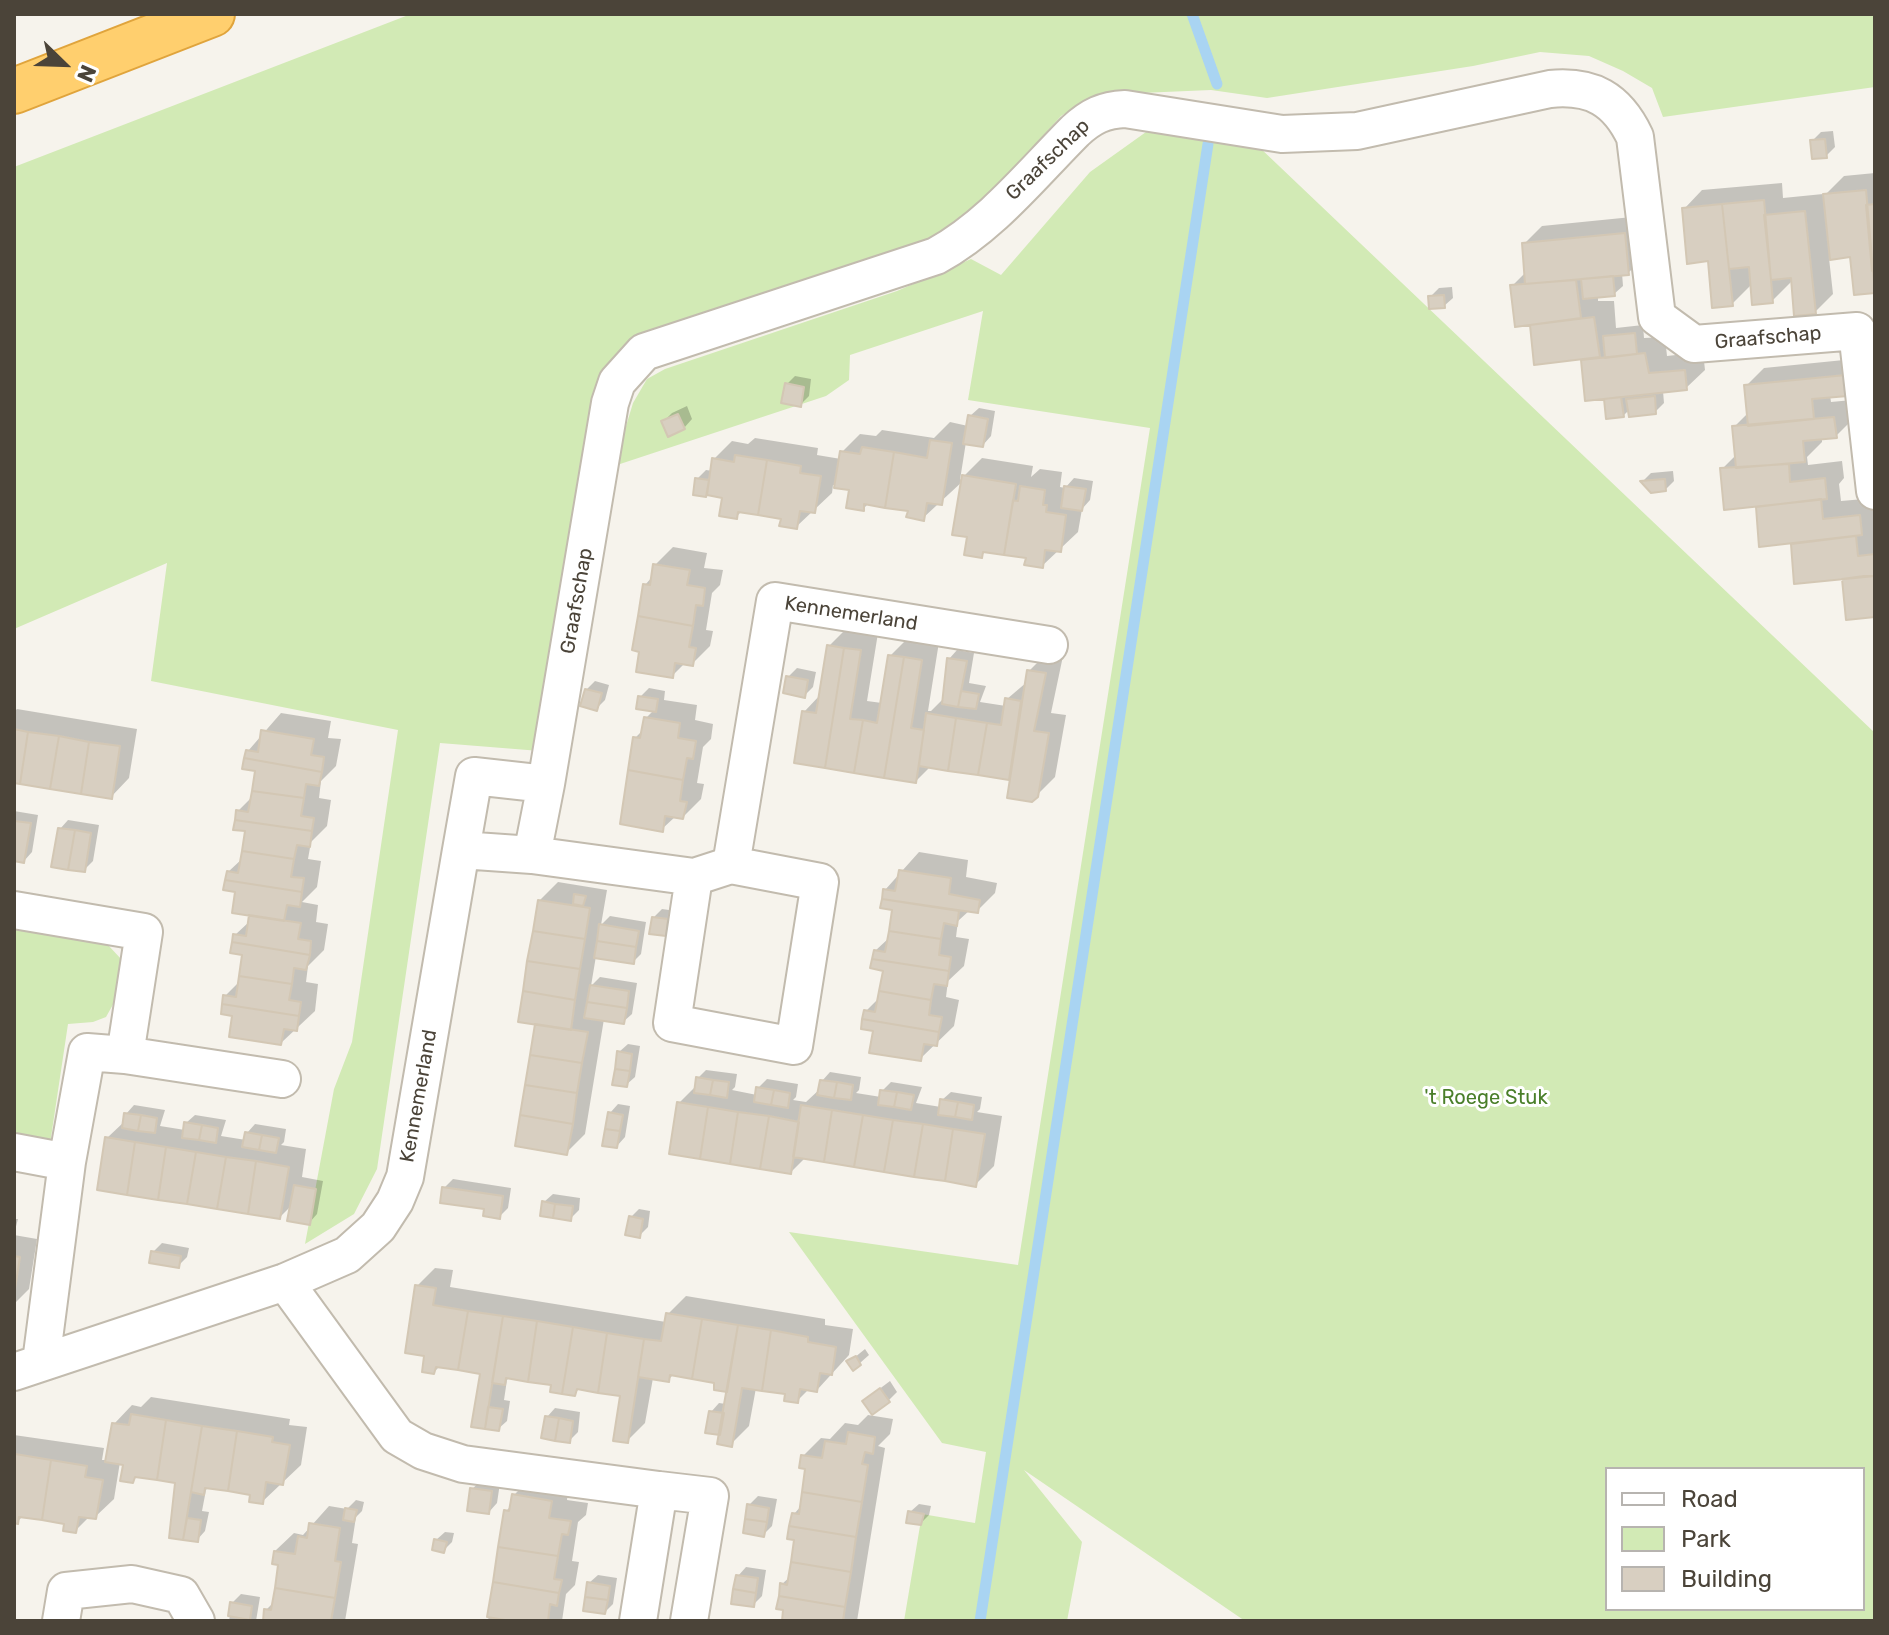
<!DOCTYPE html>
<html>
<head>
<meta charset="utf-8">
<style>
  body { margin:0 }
  #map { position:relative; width:1889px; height:1635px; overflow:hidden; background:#f6f3ec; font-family:Rubik,sans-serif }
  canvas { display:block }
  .frame { position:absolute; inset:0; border:16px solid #4b4439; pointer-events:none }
  .legend { position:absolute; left:1605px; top:1467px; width:260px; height:144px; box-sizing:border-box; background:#fff; border:2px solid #b7b4b0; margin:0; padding:10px 14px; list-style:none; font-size:24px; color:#4b4439 }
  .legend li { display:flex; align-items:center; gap:16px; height:40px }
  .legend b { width:40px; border:2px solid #b7b4b0 }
  .north { position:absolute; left:24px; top:24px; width:80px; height:80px; -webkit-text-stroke:6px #fff; paint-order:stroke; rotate:113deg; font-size:22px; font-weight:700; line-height:32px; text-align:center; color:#4b4439 }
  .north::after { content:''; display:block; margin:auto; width:28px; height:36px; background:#4b4439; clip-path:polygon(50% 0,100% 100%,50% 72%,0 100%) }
</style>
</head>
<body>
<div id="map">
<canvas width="1889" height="1635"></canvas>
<div class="frame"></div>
<ul class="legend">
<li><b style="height:10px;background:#fff"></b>Road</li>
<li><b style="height:22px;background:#d2eab5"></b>Park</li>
<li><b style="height:22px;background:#d8cfc1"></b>Building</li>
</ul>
<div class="north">N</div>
</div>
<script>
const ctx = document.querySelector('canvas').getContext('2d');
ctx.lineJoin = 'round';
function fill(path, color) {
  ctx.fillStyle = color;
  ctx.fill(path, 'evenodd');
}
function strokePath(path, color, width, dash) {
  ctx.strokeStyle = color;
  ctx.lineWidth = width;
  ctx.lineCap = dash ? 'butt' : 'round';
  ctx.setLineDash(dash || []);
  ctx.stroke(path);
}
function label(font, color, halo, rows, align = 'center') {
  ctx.font = font + ' Rubik,sans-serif';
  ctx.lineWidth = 6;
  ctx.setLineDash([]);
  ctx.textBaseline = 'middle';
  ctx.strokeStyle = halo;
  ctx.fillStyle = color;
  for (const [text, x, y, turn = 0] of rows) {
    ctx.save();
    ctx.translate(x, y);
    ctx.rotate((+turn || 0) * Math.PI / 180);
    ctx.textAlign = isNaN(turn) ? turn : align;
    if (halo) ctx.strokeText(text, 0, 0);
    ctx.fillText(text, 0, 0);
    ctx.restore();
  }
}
const green = new Path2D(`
  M411,14H1875V87L1663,117L1652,88L1623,71L1589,56L1540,52L1473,66L1267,98L1211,90L1117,94L1083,103L1061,116L978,208L954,231L616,362L540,751L440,743L377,1169L354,1214L305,1244L334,1089L352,1042L398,730L151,681L167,563L14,629V167Z
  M1146,132L1258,146L1875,733V1621H1245L1024,1470L1082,1542L1067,1621H904L922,1514L975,1523L986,1452L942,1443L789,1232L1018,1265L1150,428L968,400L983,311L850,355L849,380L826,396L614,466L633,403L647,379L665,369L897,291L971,259L1001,275L1090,172ZM1607,1469H1863V1609H1607Z
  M14,927L108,945L122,960L120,992L106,1017L93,1022L68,1024L50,1144L14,1137Z`);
const shadow = new Path2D(`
  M1833,131L1835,147L1826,156L1812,141L1821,132Z
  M1875,173V290L1852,255L1829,258L1833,294L1815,312L1793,280L1772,301L1752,284L1732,304L1684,209L1702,190L1782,183L1783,198L1823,194V197L1844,176Z
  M1642,216L1647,255L1628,273H1622L1623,286L1614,294L1598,296V301H1614L1616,328L1643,325L1644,338L1665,337L1667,356L1703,352L1705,370L1686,388L1663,391L1664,403L1655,412L1630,409L1623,416L1606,400L1610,396L1587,398L1582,358L1536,363L1532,323L1512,286L1526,272L1524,244L1542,226Z
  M1452,287L1453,298L1444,306L1430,297L1439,288Z
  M1864,358L1830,395L1831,402L1852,400L1854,418L1836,436L1822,438V442L1807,457L1808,465L1842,461L1844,478L1839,484L1841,501L1875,498V615L1843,578L1796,582L1792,542L1761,545L1757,505L1722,469L1737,454L1734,427L1748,413L1746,386L1764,368Z
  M795,376L811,379L809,396L800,405L787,384Z
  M687,406L692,419L684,428L664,421L672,413Z
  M979,408L995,411L991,436L983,445L966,442L960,480L982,458L1033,466L1031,477L1040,469L1062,472L1060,487L1065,488L1074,478L1093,481L1090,500L1082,509L1078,532L1042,566L1028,557L987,550L981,556L969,536L963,481L923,518L910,509L869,503L863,509L851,488L833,485L832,493L796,527L783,518L742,511L736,517L724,496L706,495L697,479L706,470L713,471L714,459L732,441L748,444L755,438L818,448L817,455L841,459L842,452L860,434L876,436L882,430L934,438L950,422L968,426L970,416Z
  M1673,471L1674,481L1665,490L1643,481L1651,473Z
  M673,547L707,553L704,568L723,570L720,585L712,593L706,630L713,631L710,646L692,664L685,663L672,676L645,585L653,576L655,565Z
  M848,627L878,633L867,701L882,703L890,656L908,638L939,642L928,711H931L945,697L949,659L957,650L974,653L969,683L986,686L980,702L1006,706L1007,699L1027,682L1029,671L1047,653L1063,656L1051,713L1066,715L1055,777L1037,795L1012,779L931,766L916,781L804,712L821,694L829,646Z
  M797,668L816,672L813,687L804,696L788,677Z
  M595,681L609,685L605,700L596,709L586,690Z
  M649,688L665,691L664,700L697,705L695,720L713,724L711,739L703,747L697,783L704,784L701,799L683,817L676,816L662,829L635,738L644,729L646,718L654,710L640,697Z
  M17,709L137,729L129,778L111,797L14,781V712Z
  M281,713L331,721L328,738L341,739L336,766L321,781L319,798L331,800L327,826L311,842L308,859L321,861L317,887L302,902L318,905L316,922L328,924L324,950L308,966L306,982L318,984L315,1011L281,1043L235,1014L225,996L240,981L245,954L235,935L250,921L251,914L228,872L243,858L247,830L238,811L253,796L257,769L248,751Z
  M14,811L38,815L32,852L24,861L14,859Z
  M68,820L99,825L93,861L84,870L60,829Z
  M919,852L968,860L966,877L997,883L995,893L977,911L970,910L958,921L956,937L969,939L964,966L948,981L946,997L959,1000L954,1026L920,1059L875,1029L866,1011L880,997L885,969L875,951L890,937L894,908L883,906L885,890Z
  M558,882L607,890L601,925L610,916L646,922L641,954L633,962L596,956L591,986L600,977L637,983L632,1014L623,1022L604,1019L585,1134L566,1153L537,1023L539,901Z
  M662,909L676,911L674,926L665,934L653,918Z
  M628,1044L640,1046L635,1077L626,1085L619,1052Z
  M706,1070L737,1074L735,1087L732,1090L757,1095L758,1088L767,1079L798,1084L796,1097L793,1100L806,1102L821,1088L822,1081L830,1072L861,1077L859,1090L856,1093L881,1097L882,1091L891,1082L922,1087L916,1103L941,1107L942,1100L951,1092L982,1097L980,1109L977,1112L1002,1116L994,1166L975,1185L806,1157L791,1172L679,1103L697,1085L698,1078Z
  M618,1104L630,1106L625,1137L617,1146L610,1113Z
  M134,1105L165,1110L160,1126L185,1130L186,1123L195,1115L226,1120L221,1136L246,1140L247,1133L255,1124L286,1129L284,1142L281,1145L306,1149L302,1177L323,1181L317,1214L309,1223L292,1205L280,1217L107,1138L125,1121L126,1114Z
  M453,1179L511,1188L508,1208L499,1217L486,1208L444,1188Z
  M553,1194L580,1198L579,1210L570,1219L544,1202Z
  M639,1209L650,1211L648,1227L639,1236L631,1217Z
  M14,1219H18L14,1234Z
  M14,1235L37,1239L29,1289L14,1304Z
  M162,1243L189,1248L187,1257L178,1266L153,1252Z
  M435,1268L453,1270L450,1287L666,1322L668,1314L686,1296L825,1319V1325L853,1329L849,1355L817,1390L809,1389L797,1401L787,1393L756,1388L749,1426L731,1444L721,1434L711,1412L719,1403L726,1404L729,1390L717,1381L674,1374L668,1380L653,1378L645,1423L627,1441L623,1395L580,1388L574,1394L553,1384L510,1377L507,1380L504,1400L510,1401L507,1421L498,1429L473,1425L482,1372L440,1366L434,1372L426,1354L417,1286Z
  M865,1349L869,1355L860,1363L849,1362Z
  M890,1381L897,1392L889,1400L874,1393Z
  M151,1397L290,1419L289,1425L307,1427L301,1465L262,1502L252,1493L209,1486L206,1490L202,1511L209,1512L205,1531L197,1540L171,1536L177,1481L138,1475L133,1481L125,1463L120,1462L114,1499L95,1517L90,1516L75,1531L66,1522L23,1516L17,1522L14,1521V1435L104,1448L102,1460H108L114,1424L132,1405L141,1407Z
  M555,1408L580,1412L578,1432L569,1441L547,1417Z
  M868,1415L893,1419L890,1434L878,1446L885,1448L857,1621H784L782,1584L791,1576L797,1539L794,1514L802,1505L808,1468L803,1456L821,1438L830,1439L845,1423L858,1425Z
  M532,1477L569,1483L567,1500L588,1503L586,1515L578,1522L572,1561L579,1562L575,1585L566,1594L562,1621H488L506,1511L512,1505L514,1495Z
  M481,1481L500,1483L497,1503L489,1512L472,1489Z
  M758,1496L777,1499L772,1526L764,1534L749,1505Z
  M356,1500L364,1502L362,1511L356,1517L352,1543L358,1544L345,1621H265L266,1610L274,1602L281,1564L275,1551L294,1533L303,1535L329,1506L347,1509Z
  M919,1504L931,1506L929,1515L921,1523L910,1512Z
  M445,1532L454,1533L452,1542L444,1550L436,1540Z
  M746,1567L766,1570L762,1596L753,1605L738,1576Z
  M598,1575L617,1578L613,1604L605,1612L589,1583Z
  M241,1594L260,1597L256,1621H229L232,1603Z`);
const stream = new Path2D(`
  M1192,14L1217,84
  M980,1621L1208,144`);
const building = new Path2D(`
  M1825,139L1827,158L1812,159L1810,140Z
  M1866,190L1875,293L1854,295L1850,257L1830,260L1823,194Z
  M1764,200L1773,303L1752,305L1749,267L1729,269L1722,204Z
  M1722,204L1733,306L1712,308L1708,261L1687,264L1682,208Z
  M1875,204V270L1872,271L1866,205Z
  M1805,211L1816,314L1794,316L1791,278L1771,280L1764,215Z
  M1625,233L1629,275L1525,284L1522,243Z
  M1613,276L1615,296L1583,299L1581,279Z
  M1576,280L1581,318L1515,327L1510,285Z
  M1444,295L1445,308L1429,309L1428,296Z
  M1594,317L1600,357L1534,365L1530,325Z
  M1635,333L1637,354L1605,358L1603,336Z
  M1645,353L1649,373L1685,370L1687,390L1585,401L1581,360Z
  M1846,375L1848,396L1812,399L1814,419L1748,426L1744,385Z
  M785,383L804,387L801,407L781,403Z
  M1655,396L1656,414L1629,417L1626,399Z
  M1621,397L1624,417L1606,419L1604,399Z
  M678,414L685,429L668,437L661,421Z
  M968,415L988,419L983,447L963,444Z
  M1834,417L1837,438L1803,441L1805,462L1736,468L1732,426Z
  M930,440L952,443L942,505L927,503L924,521L906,517L908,511L885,508L894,452L927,458Z
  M862,447L894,452L885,508L864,504V511L846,508L849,490L834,488L840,451L860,454Z
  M735,455L767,460L758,515L738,512L737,519L719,516L722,498L707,495L712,458L734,462Z
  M767,460L801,466L800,473L821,476L815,513L800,511L797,529L779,526L781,519L758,515Z
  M1789,464L1790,482L1825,478L1827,499L1724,510L1720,468Z
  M962,475L1016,484L1004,555L983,552L982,558L964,555L967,537L952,535Z
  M695,478L709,480L706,497L693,495Z
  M1665,479L1666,491L1651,493L1640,481Z
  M1020,486L1045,490L1043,505H1047L1046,512L1066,515L1061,552L1045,550L1043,568L1024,565L1026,558L1004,555L1013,500L1018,501Z
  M1064,486L1086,489L1082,511L1061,508Z
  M1821,499L1823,519L1860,515L1862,535L1759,547L1756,507Z
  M1856,536L1858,556L1875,554V576L1794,584L1791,544Z
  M653,564L690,570L687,585L705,588L703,606L696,605L693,626L638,616L643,584L650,585Z
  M1864,576H1875V617L1846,620L1842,579Z
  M638,616L693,626L689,647L696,648L693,666L675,663L673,678L636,672L639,652L632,650Z
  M827,645L844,648L825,768L794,763L802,711L816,713Z
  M844,648L861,650L850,719L863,720L854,773L825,768Z
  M888,655L904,657L884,778L854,773L863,720L877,723Z
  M904,657L922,660L911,728L924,730L916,783L884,778Z
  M947,658L967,661L958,707L942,704Z
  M1027,670L1046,673L1034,731L1049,733L1038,797L1032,802L1007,798Z
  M786,676L808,680L805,698L783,693Z
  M585,689L602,693L597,711L580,706Z
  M961,691L979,694L976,709L958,707Z
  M638,696L658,699L656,712L636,709Z
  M1005,698L1021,701L1009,780L978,775L987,723L1001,725Z
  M926,713L956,718L948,771L919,766Z
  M644,717L680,723L678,738L696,741L693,759L687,758L683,780L628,770L633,737L640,738Z
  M956,718L987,723L978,775L948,771Z
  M14,729L28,732L20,784L14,783Z
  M261,730L314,739L311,755L324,757L322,772L244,758L246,750L258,752Z
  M28,732L59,736L50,789L20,784Z
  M59,736L89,742L81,794L50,789Z
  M89,742L120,746L112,799L81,794Z
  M244,758L322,772L319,786L306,784L304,798L252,791L255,771L242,769Z
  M628,770L683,780L680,801L687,802L683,819L665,816L663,832L620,824Z
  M252,791L304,798L301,816L314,818L312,831L235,820L236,810L248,812Z
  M235,820L312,831L310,847L297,845L294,859L242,851L245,831L233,830Z
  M14,821L31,823L24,863L14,861Z
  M58,828L75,830L68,870L51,867Z
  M75,830L91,833L85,872L68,870Z
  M242,851L294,859L291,877L304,878L302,892L225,880L227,871L238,873Z
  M899,870L951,878L949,894L980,900L978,913L882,899L883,889L895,891Z
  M225,880L302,892L300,907L287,905L284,921L232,913L235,892L223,890Z
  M574,894L586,896L583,906L573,904Z
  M882,899L959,911L957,926L944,923L941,939L889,931L892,910L880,908Z
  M538,900L590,908L585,939L533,931Z
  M249,915L301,923L298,939L311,941L310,955L232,942L233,934L246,936Z
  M652,917L668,919L666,936L649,934Z
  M599,924L639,931L636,947L597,941Z
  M533,931L585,939L580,969L527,961Z
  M889,931L941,939L939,955L951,957L949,971L872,959L874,950L885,952Z
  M597,941L636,947L634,964L594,958Z
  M232,942L310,955L306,970L294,968L292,984L239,976L242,955L230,953Z
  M872,959L949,971L947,986L934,984L931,1000L879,991L883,971L870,968Z
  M527,961L580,969L575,1000L523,991Z
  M239,976L292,984L289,1000L301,1002L299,1016L222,1004L223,995L236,997Z
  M590,985L629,991L627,1008L587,1002Z
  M523,991L575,1000L571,1030L518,1022Z
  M879,991L931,1000L929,1015L942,1017L939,1032L862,1019L864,1010L875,1012Z
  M587,1002L627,1008L624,1024L584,1018Z
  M222,1004L299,1016L297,1031L284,1029L281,1045L229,1037L232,1016L221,1014Z
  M862,1019L939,1032L937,1046L924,1044L921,1061L869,1053L873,1031L861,1029Z
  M535,1024L588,1032L582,1063L530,1055Z
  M617,1051L632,1054L630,1071L615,1069Z
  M530,1055L582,1063L577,1093L525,1085Z
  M615,1069L630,1071L627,1087L612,1085Z
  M696,1077L713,1080L710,1095L694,1093Z
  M713,1080L729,1082L727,1098L710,1095Z
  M820,1080L837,1082L834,1098L817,1095Z
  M837,1082L853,1085L851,1100L834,1098Z
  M525,1085L577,1093L573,1124L520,1115Z
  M756,1087L774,1090L771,1105L754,1102Z
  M774,1090L790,1093L788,1108L771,1105Z
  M880,1090L897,1092L894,1107L878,1105Z
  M897,1092L914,1095L911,1110L894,1107Z
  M940,1099L958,1102L955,1117L938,1115Z
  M677,1102L708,1107L700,1159L669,1154Z
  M958,1102L974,1105L972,1120L955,1117Z
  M801,1105L832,1110L824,1162L793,1157Z
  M708,1107L738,1112L730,1164L700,1159Z
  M832,1110L863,1115L854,1167L824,1162Z
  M608,1112L623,1115L620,1131L605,1129Z
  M738,1112L769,1116L760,1169L730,1164Z
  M124,1113L141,1115L138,1131L122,1128Z
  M141,1115L157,1118L155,1133L138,1131Z
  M520,1115L573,1124L567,1155L515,1146Z
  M863,1115L893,1120L884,1172L854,1167Z
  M769,1116L799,1122L791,1174L760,1169Z
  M893,1120L923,1124L914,1177L884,1172Z
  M184,1122L202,1125L199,1140L182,1138Z
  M923,1124L953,1129L945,1181L914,1177Z
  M202,1125L218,1128L216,1143L199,1140Z
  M605,1129L620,1131L617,1148L602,1146Z
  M953,1129L985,1134L976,1187L945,1181Z
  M245,1132L262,1135L259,1150L242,1147Z
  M262,1135L279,1138L276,1153L259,1150Z
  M105,1137L135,1142L127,1195L97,1190Z
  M135,1142L166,1147L158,1200L127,1195Z
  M166,1147L196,1152L187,1204L158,1200Z
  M196,1152L226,1157L217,1209L187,1204Z
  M226,1157L256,1161L248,1214L217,1209Z
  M256,1161L289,1167L280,1219L248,1214Z
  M294,1185L316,1189L310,1225L287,1221Z
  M442,1187L503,1196L500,1219L483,1216L484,1209L440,1203Z
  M542,1201L555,1204L553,1218L540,1216Z
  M555,1204L573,1206L571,1221L553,1218Z
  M629,1216L643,1219L640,1238L625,1235Z
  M151,1251L181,1256L179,1268L149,1263Z
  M14,1256L20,1257L14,1295Z
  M415,1285L436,1288L433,1305L468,1311L458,1370L436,1367L434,1374L422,1372L424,1356L405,1353Z
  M468,1311L503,1316L485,1429L471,1427L480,1374L458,1370Z
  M666,1313L702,1319L692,1379L670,1375L669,1382L638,1377L644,1339L661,1341Z
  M503,1316L537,1321L528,1382L506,1378L505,1385L492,1383Z
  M702,1319L738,1325L727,1392L714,1390V1383L692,1379Z
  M537,1321L573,1327L562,1394L550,1392L551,1385L528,1382Z
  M738,1325L771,1330L762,1391L742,1388L732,1447L717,1444Z
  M573,1327L607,1333L598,1393L577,1389L575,1396L562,1394Z
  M771,1330L808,1337V1342L836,1347L832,1375L820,1373L817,1392L800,1389L798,1403L784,1401L785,1394L762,1391Z
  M607,1333L644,1339L628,1443L613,1441L620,1396L598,1393Z
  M856,1356L861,1365L853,1371L846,1361Z
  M880,1388L890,1402L872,1415L862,1401Z
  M488,1407L503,1409L499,1431L485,1429Z
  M709,1411L724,1413L720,1435L705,1433Z
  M131,1414L166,1420L157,1480L135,1477L133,1483L120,1481L123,1465L105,1462L112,1423L129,1425Z
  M545,1416L559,1418L555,1441L541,1438Z
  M559,1418L573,1421L570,1443L555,1441Z
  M166,1420L202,1426L183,1540L169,1538L175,1483L157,1480Z
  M202,1426L237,1431L228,1491L205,1488L204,1495L191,1492Z
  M237,1431L273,1437L272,1442L290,1445L283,1485L266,1482L263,1504L249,1502L250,1495L228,1491Z
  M848,1432L875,1437L873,1454L865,1452L862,1464L868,1465L862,1502L802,1492L805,1469L799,1468L801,1455L822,1458L825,1441L846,1444Z
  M15,1454L51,1460L42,1520L19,1517L18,1524L14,1523Z
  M51,1460L87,1466L85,1477L103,1480L96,1519L79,1517L76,1533L63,1531L64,1524L42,1520Z
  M470,1488L492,1491L489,1514L467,1511Z
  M802,1492L862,1502L856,1537L789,1526L792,1513L799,1514Z
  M512,1494L552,1501L549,1518L571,1521L568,1535L562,1534L558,1556L498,1547L504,1510L509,1511Z
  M747,1504L769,1508L767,1522L745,1519Z
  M345,1508L357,1510L354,1522L343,1520Z
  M908,1511L924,1514L921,1525L906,1523Z
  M187,1518L201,1520L198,1542L183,1540Z
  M745,1519L767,1522L764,1537L743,1533Z
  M309,1523L340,1528L335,1561L341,1562L335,1598L275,1588L278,1565L272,1564L274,1551L295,1554L298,1536L307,1538Z
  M789,1526L856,1537L851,1572L791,1562L794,1540L787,1539Z
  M434,1539L447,1542L444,1553L432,1550Z
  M498,1547L558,1556L554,1579L562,1580L559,1593L493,1582Z
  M791,1562L851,1572L845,1607L779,1596L780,1583L787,1585Z
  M736,1575L758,1578L756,1593L733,1589Z
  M493,1582L559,1593L557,1606L550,1604L548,1621H511L487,1617Z
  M587,1582L610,1586L608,1600L585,1597Z
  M275,1588L335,1598L331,1621H263L264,1609L271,1610Z
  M733,1589L756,1593L754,1607L731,1604Z
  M779,1596L845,1607L843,1621H782L783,1610L776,1609Z
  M585,1597L608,1600L605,1614L583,1611Z
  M230,1602L252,1606L250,1620L228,1616Z`);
const minor = new Path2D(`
  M461,850L474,776L546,784
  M532,855L546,784L610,403L617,382L644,352L936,256C991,226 1032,174 1075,131C1091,116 1104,110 1125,109L1282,134L1357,131L1550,89C1592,85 1617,99 1635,137L1657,317L1694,344L1857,331L1875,491
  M694,877L672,1023L794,1046L820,882L731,865
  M14,910L144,932L125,1055
  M14,1152L67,1162
  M285,1282L397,1436L423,1451L463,1464L659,1490L638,1621
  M41,1362L67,1162L87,1052L125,1055L282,1079
  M14,1372L285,1282L347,1255L378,1227L395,1201L405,1177L461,850L532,855L694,877L731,865L775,601L1049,645
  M659,1490L710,1496L689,1621
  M61,1621L66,1591L132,1584L181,1595L196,1621`);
const highway = new Path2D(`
  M14,91L212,14`);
const streetNames = [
  ["Graafschap",1048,160,-44],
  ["Graafschap",1768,338,-5],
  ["Graafschap",577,601,-80],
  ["Kennemerland",851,614,9],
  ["Kennemerland",419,1096,-80]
];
const parkNames = [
  ["'t Roege Stuk",1486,1098]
];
fill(green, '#d2eab5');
fill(shadow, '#0003');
strokePath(stream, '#a9d4f2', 11);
fill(building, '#d8cfc1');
strokePath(building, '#d3c7b4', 2);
strokePath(minor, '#c2bbae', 40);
strokePath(highway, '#e0a43c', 48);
strokePath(minor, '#fff', 36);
strokePath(highway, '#ffcf6e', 44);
label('20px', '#4b4439', '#fff', streetNames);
label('20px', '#4a7f2a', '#fff', parkNames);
</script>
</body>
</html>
